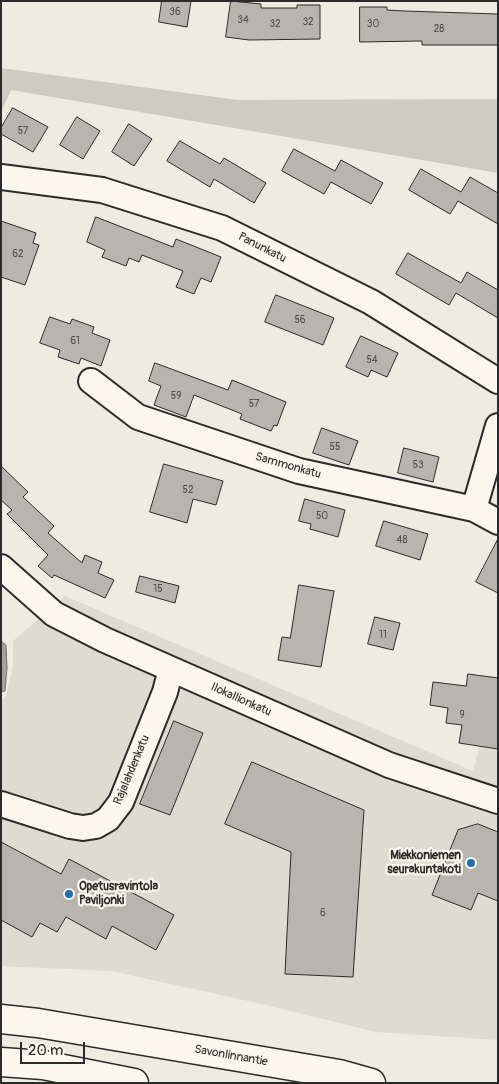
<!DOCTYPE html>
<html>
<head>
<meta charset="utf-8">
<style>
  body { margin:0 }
  #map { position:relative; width:499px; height:1084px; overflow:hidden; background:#eeebe0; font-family:Pangolin,sans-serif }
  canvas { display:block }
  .frame { position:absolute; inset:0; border:2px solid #2b2b2b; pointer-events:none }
  .scale { position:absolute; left:20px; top:1042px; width:65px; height:22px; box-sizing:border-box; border:2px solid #2b2b2b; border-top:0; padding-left:6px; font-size:15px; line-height:18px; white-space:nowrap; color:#2b2b2b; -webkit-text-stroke:4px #fbf7ec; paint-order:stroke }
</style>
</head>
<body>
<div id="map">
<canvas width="499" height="1084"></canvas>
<div class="frame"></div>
<div class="scale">20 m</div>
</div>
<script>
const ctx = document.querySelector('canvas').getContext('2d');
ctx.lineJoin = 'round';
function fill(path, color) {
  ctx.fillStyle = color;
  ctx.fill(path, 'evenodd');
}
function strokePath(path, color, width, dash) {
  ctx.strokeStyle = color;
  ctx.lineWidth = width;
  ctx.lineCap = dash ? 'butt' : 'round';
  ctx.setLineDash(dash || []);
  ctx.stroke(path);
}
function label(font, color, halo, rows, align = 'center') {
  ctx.font = font + ' Pangolin,sans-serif';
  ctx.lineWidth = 4.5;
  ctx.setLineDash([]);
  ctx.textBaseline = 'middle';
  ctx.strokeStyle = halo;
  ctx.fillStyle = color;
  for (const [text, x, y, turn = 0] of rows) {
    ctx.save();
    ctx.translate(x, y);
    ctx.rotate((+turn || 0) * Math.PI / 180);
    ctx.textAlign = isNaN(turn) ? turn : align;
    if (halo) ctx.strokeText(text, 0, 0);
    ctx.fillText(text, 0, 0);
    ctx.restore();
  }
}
const built = new Path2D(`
  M65,596L473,771L498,679V1040L376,1032L253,1002L111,971L1,966V702L6,696L13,667V641Z`);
const green = new Path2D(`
  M1,68L238,100L498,99V173L11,90L1,112Z`);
const water = new Path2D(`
  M1,641L6,645L7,668L5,691L1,692Z`);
const building = new Path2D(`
  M162,1H191L187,27L159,22Z
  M231,1L261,4V8H297V5H320V39L249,40L226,37Z
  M360,7H387V10L405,11L498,14V45H422V41L360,42Z
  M13,108L48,127L33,152L1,134V128Z
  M77,117L100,131L83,159L60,145Z
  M129,124L152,139L134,166L112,152Z
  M180,141L220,164L224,158L266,183L254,203L214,179L210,187L167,161Z
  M294,149L335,171L341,160L383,183L371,204L331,182L324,194L282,171Z
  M421,169L461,192L470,177L498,193V224L458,201L450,214L409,190Z
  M96,217L173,247L176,239L221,257L211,282L201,278L194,294L176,287L183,271L142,255L139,262L129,258L126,266L102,257L105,250L87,242Z
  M1,221L36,233L33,243L39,245L25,285L1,277Z
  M408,253L461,283L467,272L498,290V318L456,293L449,305L396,274Z
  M276,295L334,318L323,345L265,322Z
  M50,317L70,324L72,319L94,327L92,333L110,340L101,366L81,358L79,364L58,357L60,350L40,343Z
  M361,336L398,353L387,377L371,370L368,377L346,367Z
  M155,363L228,390L232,380L286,402L277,426L274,425L271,431L240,419L242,414L194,395L186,417L154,405L161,386L149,381Z
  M322,428L358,441L349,465L313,453Z
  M404,448L439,457L433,482L398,473Z
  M164,464L223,481L216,505L193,499L187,523L150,512Z
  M1,466L28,492L23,497L54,526L48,533L82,563L85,555L102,562L98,573L114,580L105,598L54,575L52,578L38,566L48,555L7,514L12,510L1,500Z
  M305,499L345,510L338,537L310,529L311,524L299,521Z
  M384,521L428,534L420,560L376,546Z
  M498,539V593L476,582Z
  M140,576L179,586L175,603L136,592Z
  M299,585L334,591L321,667L278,660L282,637L290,638Z
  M375,617L400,623L393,650L368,644Z
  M468,674L498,678V749L459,743L462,725L446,723L448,708L430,705L433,682L466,686Z
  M174,721L203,733L170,815L140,804Z
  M252,762L364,810L353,977L285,974L291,852L225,824Z
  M478,824L498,832V901L478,893L471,910L432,895L458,830Z
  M1,842L61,874L69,859L174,915L156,950L112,926L106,939L66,917L57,932L40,923L32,937L1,920Z`);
const minor = new Path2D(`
  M1,177L102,190L222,228L371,302L498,381
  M91,381L138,417L299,471L474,509L498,522
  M474,509L498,426
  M1,567L54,614L105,640L389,765L498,801
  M1,804L70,826L83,828L96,826L108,819L121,802L165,692L171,669`);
const trunk = new Path2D(`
  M1,1019L38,1023L339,1074L371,1083
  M1,1062L43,1065L134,1083`);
const markers = [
  [471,863,5,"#1f6fb2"],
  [69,894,5,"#1f6fb2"]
];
const numberNames = [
  ["36",175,12],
  ["34",243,20],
  ["32",308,22],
  ["32",275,24],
  ["30",373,24],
  ["28",439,29],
  ["57",23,131],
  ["62",18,254],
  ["56",300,320],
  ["61",75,341],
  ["54",372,360],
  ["59",176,396],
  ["57",254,404],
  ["55",335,447],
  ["53",418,465],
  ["52",188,490],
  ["50",322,516],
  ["48",402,540],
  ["15",158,589],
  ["11",383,635],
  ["9",462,715],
  ["6",323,913]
];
const streetNames = [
  ["Panunkatu",262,248,27],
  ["Sammonkatu",288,466,16],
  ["Ilokallionkatu",241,700,24],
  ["Rajalahdenkatu",132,770,-67],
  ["Savonlinnantie",231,1056,10]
];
const poiNames = [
  ["Miekkoniemen",461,856],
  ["seurakuntakoti",461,870],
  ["Opetusravintola",79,887,"left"],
  ["Paviljonki",79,901,"left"]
];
fill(built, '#dedbd1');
fill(green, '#cecbc2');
fill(water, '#a4a29a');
strokePath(water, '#74726e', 1);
fill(building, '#b8b5ae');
strokePath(building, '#2b2b2b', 1);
strokePath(minor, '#2b2b2b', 28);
strokePath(trunk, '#2b2b2b', 31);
strokePath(minor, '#fbf7ec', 24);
strokePath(trunk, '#fbf7ec', 28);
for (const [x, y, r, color] of markers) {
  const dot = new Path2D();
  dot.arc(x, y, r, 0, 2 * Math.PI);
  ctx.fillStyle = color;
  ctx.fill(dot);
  strokePath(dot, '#fbf7ec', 2);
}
label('10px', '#4e4e4c', null, numberNames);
label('12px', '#2b2b2b', '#fbf7ec', streetNames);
label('bold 12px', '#2b2b2b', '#fbf7ec', poiNames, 'right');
</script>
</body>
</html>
